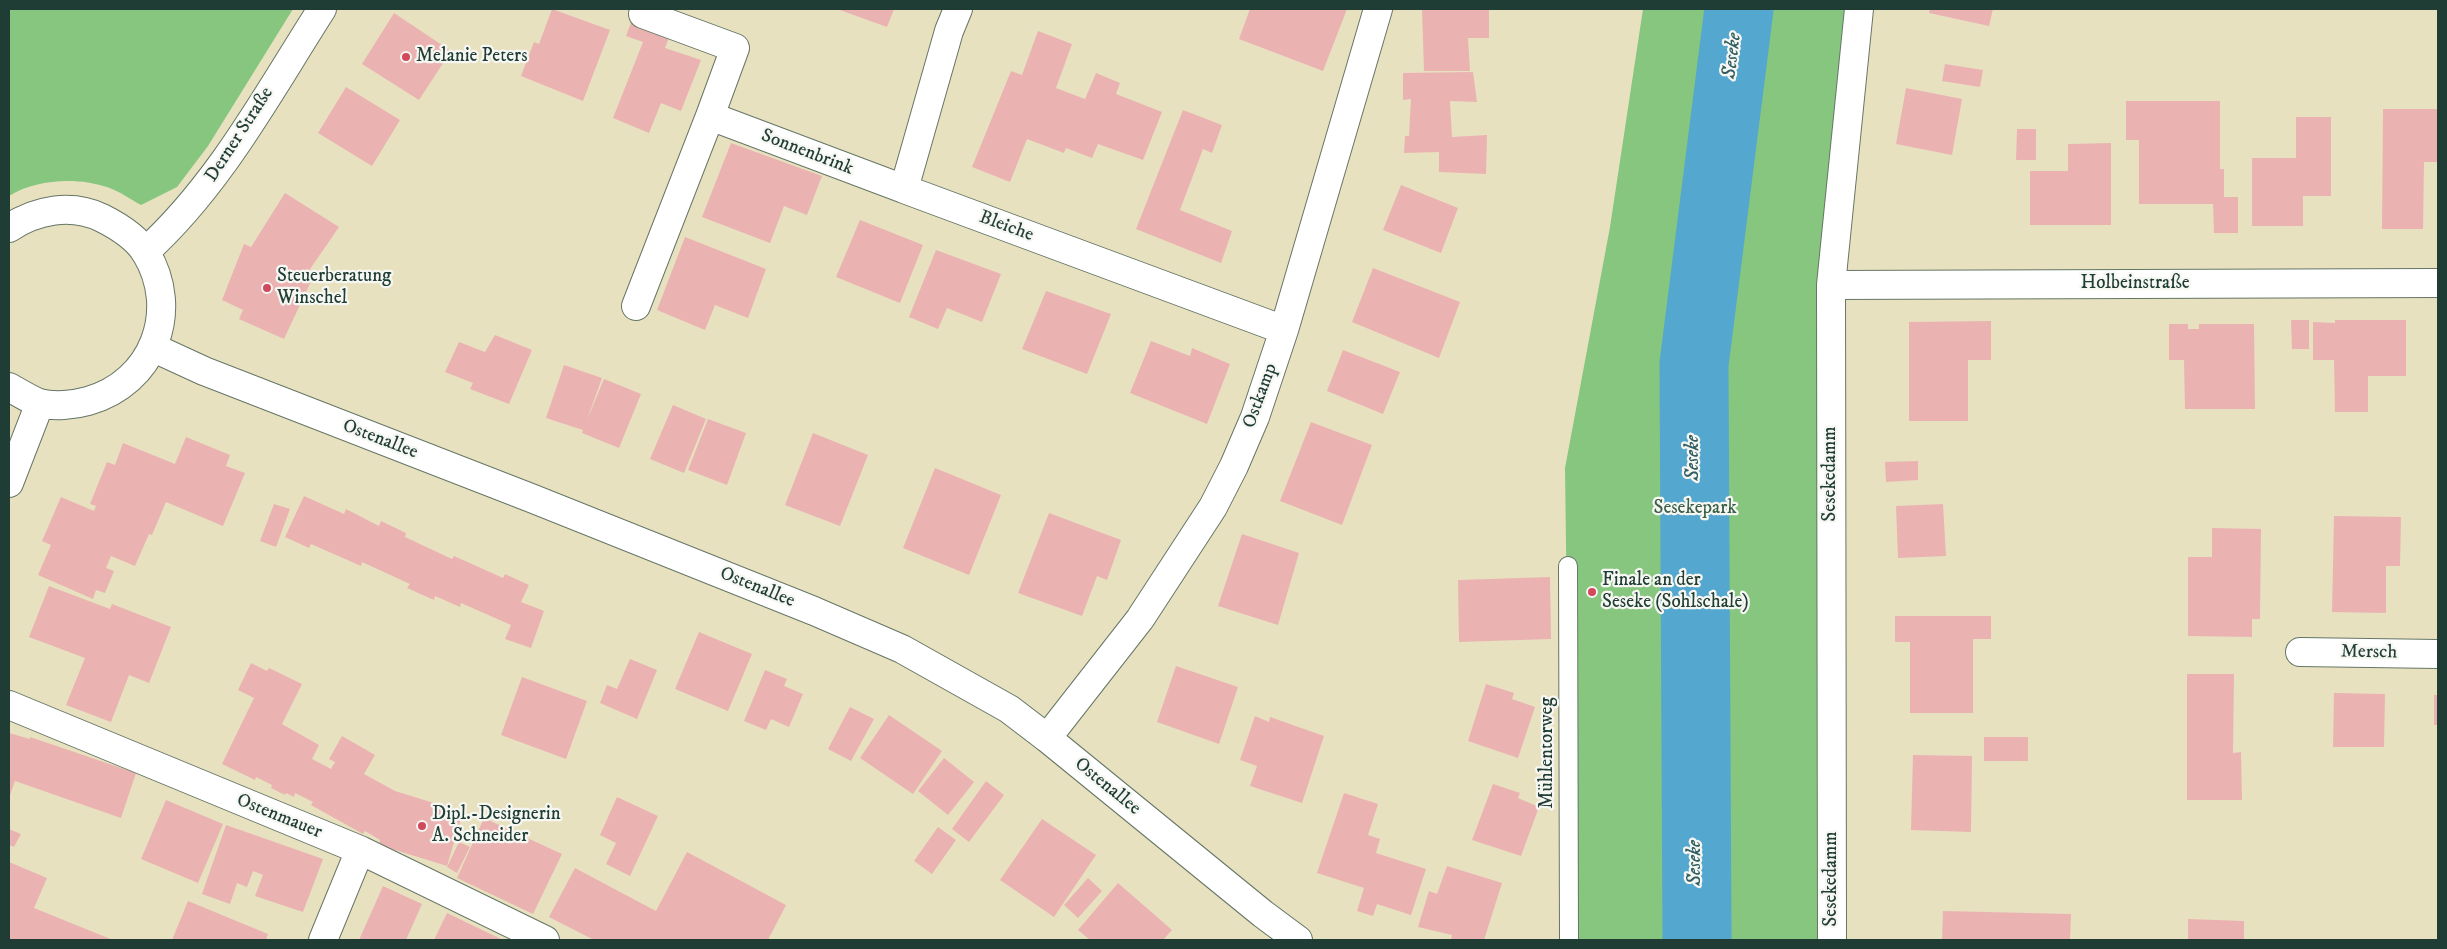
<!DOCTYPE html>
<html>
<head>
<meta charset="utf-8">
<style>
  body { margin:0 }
  #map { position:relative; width:2447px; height:949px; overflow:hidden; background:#e8e1c0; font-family:"IM FELL DW Pica",serif }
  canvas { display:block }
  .frame { position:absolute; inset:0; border:10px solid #1f3d34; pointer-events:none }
</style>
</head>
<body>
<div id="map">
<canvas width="2447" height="949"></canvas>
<div class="frame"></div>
</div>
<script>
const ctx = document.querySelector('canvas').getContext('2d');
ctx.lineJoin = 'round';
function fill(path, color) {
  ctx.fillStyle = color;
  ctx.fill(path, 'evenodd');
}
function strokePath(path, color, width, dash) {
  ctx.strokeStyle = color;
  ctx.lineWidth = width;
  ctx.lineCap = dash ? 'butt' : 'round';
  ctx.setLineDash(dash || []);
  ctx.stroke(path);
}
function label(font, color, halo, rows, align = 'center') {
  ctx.font = font + ' "IM FELL DW Pica",serif';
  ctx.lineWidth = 4.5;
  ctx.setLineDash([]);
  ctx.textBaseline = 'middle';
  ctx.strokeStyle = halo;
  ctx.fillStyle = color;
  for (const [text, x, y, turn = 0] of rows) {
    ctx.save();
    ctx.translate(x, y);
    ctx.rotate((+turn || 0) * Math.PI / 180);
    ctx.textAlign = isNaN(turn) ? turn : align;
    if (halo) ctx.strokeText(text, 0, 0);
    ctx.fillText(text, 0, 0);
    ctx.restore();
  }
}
const green = new Path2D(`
  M9,9H293L208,146L177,187L141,205C130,199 119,191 107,187C77,177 36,179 9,196Z
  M1643,9H1853L1832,214L1827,940H1569L1570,844L1565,468L1610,227Z`);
const river = new Path2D(`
  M1697,940L1694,364L1739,9`);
const building = new Path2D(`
  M552,9L610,30L583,101L521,76L534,42L539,44Z
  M837,9H894L887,27Z
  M1250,9H1347L1323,71L1239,39Z
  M1422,9H1489V38H1468L1470,71H1424Z
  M1930,9H1993L1989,26L1929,13Z
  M394,13L451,51L419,100L362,64Z
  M633,17L671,32L665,48L701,60L681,111L661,103L649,133L613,118L643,42L626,36Z
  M1038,31L1072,44L1056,88L1085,99L1096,73L1120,83L1116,94L1162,112L1143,160L1098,144L1092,158L1066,148L1064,153L1027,139L1010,182L972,167L1011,71L1022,75Z
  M1945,64L1983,70L1980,87L1942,81Z
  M1473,72L1477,102L1450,101L1452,137L1487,135L1486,174L1439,172V152L1404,153L1405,136H1409L1411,99L1403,100V73Z
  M346,87L400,120L372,166L318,133Z
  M1906,88L1962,99L1952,155L1896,144Z
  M2126,101H2220V169H2224V197H2238V233H2214L2213,204H2139V140H2126Z
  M2383,109H2438V162H2424L2423,229H2382Z
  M1183,110L1222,125L1212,153L1203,149L1180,210L1232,231L1221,263L1136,229Z
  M2296,117H2331V196H2303V226H2252V158H2296Z
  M2017,129H2036V160H2016Z
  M731,143L822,176L807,215L784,206L770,243L702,217Z
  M2111,143V225H2030V171H2068V144Z
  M1401,185L1458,208L1441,253L1383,230Z
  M285,193L339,227L308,272L314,275L284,339L239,319L243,310L222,300L244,244L251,247Z
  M860,220L923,245L900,303L836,277Z
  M685,237L766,269L748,318L715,305L705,330L657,310Z
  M936,250L1001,274L982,322L947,308L938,329L909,317Z
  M1373,268L1460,302L1439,358L1352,322Z
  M1046,291L1111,314L1087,374L1022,349Z
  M2291,320H2309V349H2292Z
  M2335,320H2406V376H2368V412H2335L2334,360H2313V322L2335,323Z
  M1991,321V360H1968V421H1909V322Z
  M2169,324H2188V329H2199V324H2254L2255,409H2185L2184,360H2169Z
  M495,335L532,350L509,404L470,389L473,383L445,372L459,342L485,352Z
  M1151,341L1190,356L1192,348L1230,364L1207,424L1130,393Z
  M1343,350L1400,372L1383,414L1327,391Z
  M564,365L602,378L587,420L604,379L641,394L619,448L582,433L583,430L546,418Z
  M673,405L706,419L684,473L650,459Z
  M708,419L746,433L727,485L688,470Z
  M1311,422L1372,445L1342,525L1280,501Z
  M813,433L868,455L840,526L785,505Z
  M186,437L230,455L226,466L245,473L223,526L166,502L152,535L149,534L135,566L111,556L106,568L114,571L105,593L96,590L93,599L38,575L51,545L42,541L61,497L94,511L96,506L90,504L107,462L115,465L123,443L175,464Z
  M1918,461V480L1886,482L1885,462Z
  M935,468L1001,495L969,575L903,548Z
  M304,496L344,514L346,509L379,526L381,521L406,533L405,537L452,559L454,556L503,578L505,574L529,585L521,602L544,611L531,648L505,639L511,625L461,603L460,607L435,596L434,600L407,588L410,584L362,562L361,566L311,544L309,548L285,537Z
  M274,504L290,509L276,547L260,541Z
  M1943,504L1946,556L1898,558L1896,506Z
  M1049,513L1121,540L1107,580L1097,576L1082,616L1018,593Z
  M2334,516L2401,517L2400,566H2386V613L2332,612Z
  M2212,528L2261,529L2260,619H2252V637L2188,636V557H2212Z
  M1242,534L1299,553L1278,625L1218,606Z
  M1550,577L1551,639L1459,642L1458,580Z
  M49,586L110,609L112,604L171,627L149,683L129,675L111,722L66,705L85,658L29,637Z
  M1895,616H1991V639H1973V713H1910V642H1895Z
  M699,632L752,654L728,711L675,689Z
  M630,659L657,670L637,719L600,703L607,685L617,689Z
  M251,663L267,671L269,668L302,684L282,724L319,745L312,759L331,769L335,762L329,759L342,736L375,755L364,774L395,791L463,812L447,866L379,845L380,840L365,831L363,834L311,805L313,802L295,793L294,797L286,793L285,795L271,788L272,785L256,777L255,780L222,764L254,698L238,690Z
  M1176,666L1238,687L1219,744L1157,722Z
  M765,670L787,679L784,686L803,694L789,727L771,719L766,730L744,721Z
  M2187,674H2234L2233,753L2241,752L2242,800H2187Z
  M522,677L587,701L566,759L501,735Z
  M1486,684L1514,693L1512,699L1535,707L1518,758L1468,741Z
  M2334,693L2385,694L2384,747H2333Z
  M2434,695H2438V725H2434Z
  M850,707L874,719L851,761L828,749Z
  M889,715L942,751L913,794L860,758Z
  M1255,716L1269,722L1270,717L1324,736L1302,803L1250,786L1257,766L1240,760Z
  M9,733L30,739V737L136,773L121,818L15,781L9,798Z
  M1984,737H2028V761H1984Z
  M1913,755L1972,756L1971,832L1911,830Z
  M944,758L974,782L948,815L918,791Z
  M986,781L1004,795L969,842L952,829Z
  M1493,784L1520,793L1518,798L1539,807L1521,856L1472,840Z
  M1344,793L1378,804L1368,835L1380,839L1376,853L1426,869L1411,915L1377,904L1373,916L1357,911L1364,888L1317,873Z
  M617,797L658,816L630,876L606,864L616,843L600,835Z
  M166,800L223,824L198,883L141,859Z
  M484,818L562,854L533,914L457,878Z
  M1042,819L1096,855L1054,917L1000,880Z
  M226,825L323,859L303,912L255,896L263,875L253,871L247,887L237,883L230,904L202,894Z
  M938,827L956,840L932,874L914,861Z
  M9,829L21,834L14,847L9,845Z
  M459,842L470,847L457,873L447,867Z
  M687,852L786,905L768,940H594L549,917L575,868L656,911Z
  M9,862L47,878L34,908L113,940H9Z
  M1447,866L1502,883L1484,940H1451L1452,935L1418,927L1429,891L1437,894Z
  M1088,878L1102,891L1078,918L1064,905Z
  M1118,883L1172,930L1164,939L1166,940H1090L1078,930Z
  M383,886L422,904L406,940H359Z
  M188,901L268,934L266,940H172Z
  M1943,911L2071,914L2070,940H1942Z
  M447,913L503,940H434Z
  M2188,919L2244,921V940H2188Z`);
const service = new Path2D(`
  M1568,566L1569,940`);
const minor = new Path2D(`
  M958,9L949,31L904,189L1284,330
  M643,14L735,48L710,116
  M1831,285L2438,283
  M636,306L710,116L904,189
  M2300,652L2438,654
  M9,705L360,850L545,940
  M1047,738L1140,619L1213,507L1234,466L1255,417L1284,330L1378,9
  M323,940L360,850
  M1832,940L1831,285L1859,9`);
const tertiary = new Path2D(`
  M9,228C36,210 71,203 102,218C118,226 136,237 146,253C181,311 153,383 88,401C74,405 54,407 39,403C29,399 18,392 9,387
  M145,252C220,184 268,93 322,9
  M154,348L204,371L531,498L814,611L902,649L1009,709L1047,738L1263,914L1298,940
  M9,483L40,403`);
const markers = [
  [406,57,5,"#d1495b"],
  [267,288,5,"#d1495b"],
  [1592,592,5,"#d1495b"],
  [422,826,5,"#d1495b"]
];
const poiNames = [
  ["Melanie Peters",416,57],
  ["Steuerberatung",277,277],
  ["Winschel",277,299],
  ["Finale an der",1602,581],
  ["Seseke (Sohlschale)",1602,603],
  ["Dipl.-Designerin",432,815],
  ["A. Schneider",432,837]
];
const streetNames = [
  ["Derner Straße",240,135,-57],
  ["Sonnenbrink",807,153,21],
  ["Bleiche",1006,227,20],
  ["Holbeinstraße",2135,284],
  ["Ostkamp",1261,396,-70],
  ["Ostenallee",380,440,21],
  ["Sesekedamm",1831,474,-90],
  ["Ostenallee",757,588,22],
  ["Mersch",2369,653,1],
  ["Mühlentorweg",1548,753,-90],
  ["Ostenallee",1107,787,39],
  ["Ostenmauer",279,817,22],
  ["Sesekedamm",1832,879,-90]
];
const parkNames = [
  ["Sesekepark",1695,509]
];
const waterNames = [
  ["Seseke",1733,56,-83],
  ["Seseke",1694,458,-90],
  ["Seseke",1696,863,-90]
];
fill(green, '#86c67e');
strokePath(river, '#54a7cf', 69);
fill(building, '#eab3b2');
strokePath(service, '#657665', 20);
strokePath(minor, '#657665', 30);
strokePath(tertiary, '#657665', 30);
strokePath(service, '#fff', 18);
strokePath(minor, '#fff', 28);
strokePath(tertiary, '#fff', 28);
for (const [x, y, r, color] of markers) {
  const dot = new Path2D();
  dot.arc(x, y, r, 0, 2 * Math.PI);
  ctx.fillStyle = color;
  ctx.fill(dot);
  strokePath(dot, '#f6f6f2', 2);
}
label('19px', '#1f3d34', '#f6f6f2', poiNames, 'left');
label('19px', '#1f3d34', '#f6f6f2', streetNames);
label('19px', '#395f46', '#f6f6f2', parkNames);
label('italic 20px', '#2f5d62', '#f6f6f2', waterNames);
</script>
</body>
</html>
